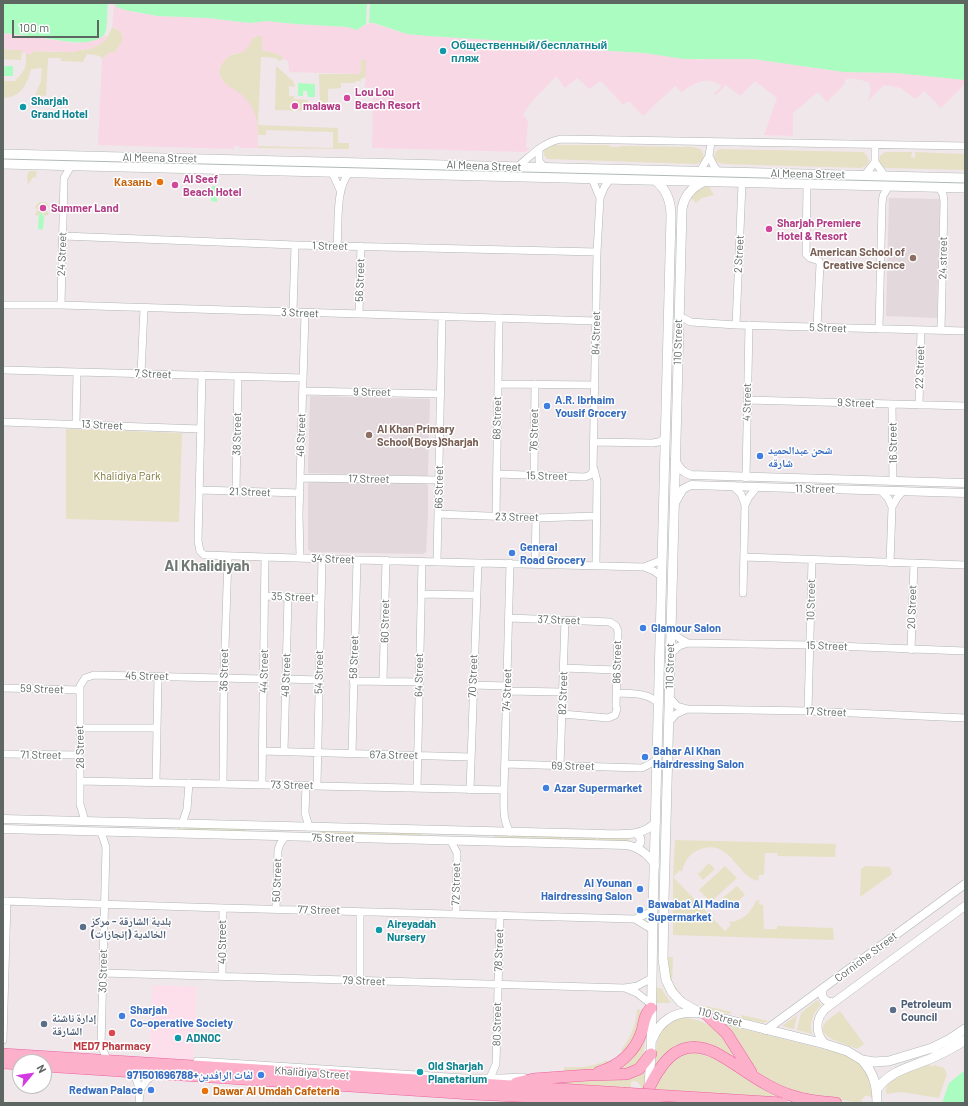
<!DOCTYPE html>
<html>
<head>
<meta charset="utf-8">
<style>
  body { margin:0 }
  #map { position:relative; width:968px; height:1106px; overflow:hidden; background:#f0e7ea; font-family:Barlow,sans-serif }
  canvas { display:block }
  .frame { position:absolute; inset:0; border:4px solid #5e6661; pointer-events:none }
  .north { position:absolute; left:12px; top:1054px; width:40px; height:40px; box-sizing:border-box; background:#fff; border:1px solid #bfc2c0; border-radius:50%; rotate:61deg; font-size:11px; font-weight:700; line-height:16px; text-align:center; color:#5e6661 }
  .north::after { content:''; display:block; margin:auto; width:14px; height:18px; background:#d43ae3; clip-path:polygon(50% 0,100% 100%,50% 72%,0 100%) }
  .scale { position:absolute; left:12px; top:20px; width:87px; height:18px; box-sizing:border-box; border:2px solid #5e6661; border-top:0; padding-left:5px; font-size:12px; line-height:14px; white-space:nowrap; color:#5e6661; -webkit-text-stroke:3px #fff; paint-order:stroke }
</style>
</head>
<body>
<div id="map">
<canvas width="968" height="1106"></canvas>
<div class="frame"></div>
<div class="north">N</div>
<div class="scale">100 m</div>
</div>
<script>
const ctx = document.querySelector('canvas').getContext('2d');
ctx.lineJoin = 'round';
function fill(path, color) {
  ctx.fillStyle = color;
  ctx.fill(path, 'evenodd');
}
function strokePath(path, color, width, dash) {
  ctx.strokeStyle = color;
  ctx.lineWidth = width;
  ctx.lineCap = dash ? 'butt' : 'round';
  ctx.setLineDash(dash || []);
  ctx.stroke(path);
}
function label(font, color, halo, rows, align = 'center') {
  ctx.font = font + ' Barlow,"Noto Naskh Arabic",sans-serif';
  ctx.lineWidth = 3;
  ctx.setLineDash([]);
  ctx.textBaseline = 'middle';
  ctx.strokeStyle = halo;
  ctx.fillStyle = color;
  for (const [text, x, y, turn = 0] of rows) {
    ctx.save();
    ctx.translate(x, y);
    ctx.rotate((+turn || 0) * Math.PI / 180);
    ctx.textAlign = isNaN(turn) ? turn : align;
    if (halo) ctx.strokeText(text, 0, 0);
    ctx.fillText(text, 0, 0);
    ctx.restore();
  }
}
const commercial = new Path2D(`
  M153,985L197,987L193,1062L149,1059Z`);
const education = new Path2D(`
  M889,198L940,199L937,318L886,316Z
  M310,396L430,399L428,476L308,473Z
  M311,481L426,483L428,486V513L426,552L423,554L311,552L308,549V484Z`);
const green = new Path2D(`
  M112,28H115C129,36 121,44 114,53L110,52L102,59L101,57L96,55L87,54L83,62L61,61V58H48L46,96L35,95L41,81L42,68L31,69C28,84 20,98 3,98V81H15C26,69 26,68 26,53L32,54V51L57,52L90,49L100,44L107,38Z
  M259,36H263L262,50L275,53L282,56L283,59L279,61L276,58L261,57L258,125L338,128V143H349V149L258,148V146L333,148V132L266,130V135H258C258,121 254,112 247,101L224,83L219,73C220,61 229,54 240,53L253,38Z
  M3,49L22,50L21,60L3,59Z
  M361,59L366,60V77L361,79V81H355V83H341V88L328,89V104H337V111H324V105L320,101L319,74H360Z
  M276,66L293,81L295,87L289,86V96H294V99L308,100V104H316L317,111L275,110Z
  M554,145H609L610,147H620V146L692,147L701,149L704,157L701,162L696,164L547,159L544,155V151L549,147Z
  M720,149L863,152L867,156L869,161L866,166L861,168L724,164L717,162L714,157L716,151Z
  M885,152H912L911,157L915,158V152L965,154V170L887,168L883,167L879,161L880,156Z
  M30,171H36L37,173L35,178L33,177L28,185L27,175Z
  M706,186L709,187L714,195L702,198L696,203L690,197L692,194Z
  M39,202H46L49,207L46,209L49,214L46,216L41,213L37,216L35,214L38,210L35,207Z
  M66,429L182,433L179,522L66,519Z
  M178,827L211,828L210,831L178,830Z
  M212,828L245,829V832L212,831Z
  M319,831L351,832V835L318,834Z
  M353,832L389,833V836L353,835Z
  M391,833H422V837L391,836Z
  M494,835L527,836V839L494,838Z
  M529,836L562,837V840L529,839Z
  M564,837L596,838V841L564,840Z
  M598,838L629,839V842L598,841Z
  M675,840L836,844L835,857L777,856L778,853H765L764,875H759L758,881C735,876 731,837 698,850C689,854 684,862 682,872L680,870L673,877L725,931L731,925L729,922C742,922 751,912 756,901L759,900V904L763,905L764,929H777V926L833,928L834,940L673,935V877Z
  M709,863L715,869L703,880L698,874Z
  M725,866L737,878L711,902L699,890Z
  M865,866L890,867L892,874L860,897L861,869Z
  M737,886L745,895L727,910L719,901Z
  M668,957H673L672,982L686,1001L676,990L670,979L672,978L670,977Z
  M656,988H661L671,1003H656Z
  M817,1000L821,1005C813,1013 809,1023 812,1034L797,1030L801,1013Z
  M706,1006L732,1012L729,1014L707,1009Z
  M637,1009L642,1010C639,1030 635,1036 624,1053L621,1050C631,1037 636,1025 637,1009Z
  M840,1011L864,1044L857,1049C850,1045 812,1037 825,1023C829,1018 835,1015 840,1011Z
  M742,1015L768,1021L764,1023L741,1018Z
  M797,1015L794,1029L782,1026Z
  M683,1018C709,1019 727,1035 734,1059L704,1044L655,1068C656,1047 656,1021 683,1018Z
  M727,1025L839,1053C861,1059 874,1077 873,1099L869,1096H865L862,1099L861,1103L794,1093L762,1076L749,1064L743,1054L734,1034Z
  M646,1032L643,1057L634,1069H617Z
  M693,1052L706,1053L737,1071L777,1098L654,1089L661,1070L681,1055Z
  M607,1060L608,1064L592,1070L564,1072V1067C578,1068 594,1067 607,1060Z
  M927,1065L933,1066L935,1065L944,1068L947,1074L939,1098L901,1092L887,1094L886,1093C885,1074 913,1069 927,1065Z
  M646,1069L644,1089H642L638,1082L634,1081L631,1082V1089L525,1083Z`);
const sand = new Path2D(`
  M114,3L118,7L133,12L158,16L208,18L250,23L267,21L295,24L348,27C360,32 361,25 372,23L407,34L428,36L542,43L576,49L644,53L700,60L713,58L753,59L844,72L896,73L965,80V84L941,108L924,91L915,99L901,88L884,85L868,101L871,90L869,82C862,81 852,76 845,80V84L827,102L818,92L793,113V136L764,135L777,98L755,81L740,96L726,85L716,95L714,93L719,89L721,85C710,80 703,79 693,85C688,87 685,89 682,93L675,86L643,116L629,101L623,105L601,81L589,89L577,78L565,88L556,76L529,105L523,115L528,121L526,147L530,149L525,152L372,148L373,88H365L366,60L361,59L360,74L289,72L288,61L282,59V56L275,53L262,50V36H259L253,38C250,42 249,48 244,51C241,53 238,53 235,53C226,56 220,64 219,73C221,85 235,88 243,96C259,111 258,128 258,148H240L239,146H234V149L98,145L102,59L110,52L114,53C121,44 129,35 115,28H112Z
  M3,33L76,43L89,41L104,35L108,36L102,43L90,49H83L75,52L33,51L32,54L22,53V50L3,49Z`);
const water = new Path2D(`
  M3,3H108L106,33C92,49 61,40 43,38C30,36 16,34 3,33Z
  M114,3H367L366,24L356,30L348,27L295,24L267,21L250,23L208,18L158,16L125,10L117,7Z
  M370,3H965V80L896,73L844,72L753,59H684L644,53L576,49L542,43L428,36L407,34L374,23H369Z
  M3,66H13V76H3Z
  M298,83L315,84V97H308L307,91H303V96H298Z
  M212,186L218,187L217,202L211,201Z
  M41,213L44,216L43,229L40,230L38,228L39,215Z
  M965,1070V1103H942L949,1083Z`);
const pier = new Path2D(`
  M108,3H110L109,25L107,36L104,35L107,28Z`);
const minor = new Path2D(`
  M875,145V162L885,176
  M539,149V161L544,167
  M709,156L714,166L718,172
  M517,167C531,156 544,141 562,139L965,146
  M700,171L709,156L711,142
  M332,172L340,190
  M865,175L875,162
  M592,179L600,198
  M807,185L806,254L810,258L819,261L820,264L817,327
  M939,188L943,194L944,202L941,330
  M63,236L295,245L597,252
  M337,246C339,225 335,189 349,173
  M3,305H61L596,321
  M61,305L64,178L71,166
  M293,312L295,245
  M359,314L361,246
  M679,316L691,322L736,325L965,331
  M736,325L742,184
  M879,329L882,204L883,196L888,187
  M3,370L303,378
  M141,374L144,308
  M202,375L198,541L200,551L204,555L357,560L644,567L662,560
  M498,384L595,385
  M303,391L441,394
  M747,400L965,406
  M892,404L893,481
  M919,405L921,330
  M3,422L201,429
  M76,424L77,372
  M594,442L652,443L659,442L665,438
  M594,469L597,481L596,565
  M497,474L585,477L590,475L593,472L597,252L600,198L604,188L610,179
  M534,475L535,384
  M300,478L439,480
  M746,478L749,325
  M733,486L741,494L745,505L743,593
  M199,490L300,493
  M881,491L888,498L892,507
  M236,492L238,376
  M745,505L749,497L757,487
  M438,514L536,518L596,516
  M496,517L499,318
  M745,557L965,565
  M300,558L299,514L305,313
  M437,562L442,317
  M890,563L892,507L897,498L903,491
  M535,564L536,518
  M644,567L654,571L662,577
  M421,594L476,595
  M265,596L321,598
  M509,618L610,622L616,626L618,631L616,706L617,709L615,715L608,718L562,714
  M671,631L679,638L688,643
  M911,650L914,563
  M671,653L679,646L688,643L810,645L965,651
  M563,668L616,670
  M286,679L319,680
  M353,681L419,682
  M383,681L386,560
  M473,685L507,686
  M3,688L80,690
  M507,691L562,692
  M616,693C631,694 648,692 659,704
  M670,698L677,706L687,709L808,711L965,718
  M808,711L812,560
  M669,722L676,714L687,709
  M79,728H157
  M262,751L470,757
  M284,752L288,597
  M3,754L80,755
  M352,754L357,560
  M505,764L642,768L657,760
  M560,766L565,620
  M80,781L504,790
  M156,782L158,677
  M223,784L224,678L228,556
  M262,784L265,557
  M306,785L305,813L309,827
  M317,785L322,559
  M417,788L422,561
  M470,790L478,563
  M85,821L80,804V686L85,678L94,675L263,679
  M182,824L187,809L189,783
  M101,832L106,847L101,1046L107,1059
  M510,832C502,819 504,805 504,790L510,563
  M451,841L457,853L456,914
  M3,901L223,908L635,919L653,911
  M276,909L278,850L280,844L285,837
  M360,912V980
  M635,919L653,930
  M103,973L625,988L637,986L652,978
  M222,976L223,908
  M625,988L637,993L651,1004
  M3,1040L7,901
  M197,1061L464,1078H502L523,1077
  M133,1071L140,1090L139,1103
  M490,1078L496,1064L500,915
  M140,1090L147,1080L156,1073`);
const tertiary = new Path2D(`
  M675,459C678,467 683,473 691,475L965,483
  M675,503L683,489L691,485L965,493
  M3,819L605,834C624,834 642,837 656,822
  M3,829L626,845C639,847 648,854 655,865
  M636,847C642,844 642,838 637,834
  M823,989C820,998 826,1003 834,1002
  M766,1030L965,884
  M825,1044C815,1033 815,1020 825,1009L965,906`);
const secondary = new Path2D(`
  M3,154L965,178
  M3,164L965,188
  M703,182C691,188 684,196 682,209L664,900L663,959L666,980L672,992L681,1002L700,1013L825,1044L847,1051L862,1060L874,1062L889,1061L932,1048L950,1039L965,1029
  M652,1040C659,1021 676,1010 697,1013
  M862,1060C874,1073 877,1086 877,1103
  M649,1086L651,1054L653,911L671,216C671,202 667,190 656,181
  M877,1089C891,1070 911,1067 932,1058C943,1053 955,1047 965,1040`);
const primary = new Path2D(`
  M707,1015L727,1034L751,1072
  M3,1054L622,1093
  M3,1063L20,1064
  M44,1066L472,1094L620,1101
  M599,1072C619,1066 635,1052 642,1031C644,1023 644,1015 651,1008
  M516,1083L533,1079L589,1075L627,1074L639,1069L651,1054
  M649,1088C663,1059 681,1036 716,1053C742,1067 765,1088 793,1096C807,1101 822,1102 836,1103`);
const primaryBridge = new Path2D(`
  M622,1093L782,1103
  M620,1101L654,1103`);
const markers = [
  [443,51,4,"#0f9aa8"],
  [347,98,4,"#d1479c"],
  [295,106,4,"#d1479c"],
  [23,107,4,"#0f9aa8"],
  [160,182,4,"#e8710a"],
  [175,185,4,"#d1479c"],
  [43,208,4,"#d1479c"],
  [769,229,4,"#d1479c"],
  [913,258,4,"#8d6e63"],
  [547,406,4,"#3f7fe0"],
  [369,435,4,"#8d6e63"],
  [760,456,4,"#3f7fe0"],
  [512,553,4,"#3f7fe0"],
  [643,628,4,"#3f7fe0"],
  [645,757,4,"#3f7fe0"],
  [546,788,4,"#3f7fe0"],
  [640,889,4,"#3f7fe0"],
  [640,910,4,"#3f7fe0"],
  [83,927,4,"#5c6f8a"],
  [379,930,4,"#0f9aa8"],
  [893,1010,4,"#5c6f8a"],
  [122,1016,4,"#3f7fe0"],
  [44,1024,4,"#5c6f8a"],
  [112,1033,4,"#e0444e"],
  [178,1038,4,"#0f9aa8"],
  [420,1072,4,"#0f9aa8"],
  [261,1075,4,"#3f7fe0"],
  [151,1090,4,"#3f7fe0"],
  [205,1091,4,"#e8710a"]
];
const cultureNames = [
  ["Общественный/бесплатный",451,45],
  ["пляж",451,58],
  ["Sharjah",31,101],
  ["Grand Hotel",31,114],
  ["Aireyadah",387,924],
  ["Nursery",387,937],
  ["ADNOC",186,1038],
  ["Old Sharjah",428,1066],
  ["Planetarium",428,1079]
];
const hotelNames = [
  ["Lou Lou",355,92],
  ["Beach Resort",355,105],
  ["malawa",303,106],
  ["Al Seef",183,179],
  ["Beach Hotel",183,192],
  ["Summer Land",51,208],
  ["Sharjah Premiere",777,223],
  ["Hotel & Resort",777,236]
];
const streetNames = [
  ["Al Meena Street",160,158,1],
  ["Al Meena Street",484,166,2],
  ["Al Meena Street",808,174,1],
  ["1 Street",330,246,1],
  ["24 Street",62,254,-88],
  ["2 Street",739,254,-87],
  ["24 street",943,258,-89],
  ["56 Street",360,280,-88],
  ["3 Street",300,313,2],
  ["5 Street",828,328,2],
  ["84 Street",596,333,-89],
  ["110 Street",678,342,-89],
  ["22 Street",920,367,-88],
  ["7 Street",153,374,2],
  ["9 Street",372,392,1],
  ["4 Street",747,402,-89],
  ["9 Street",856,403,2],
  ["68 Street",497,418,-89],
  ["13 Street",102,425,3],
  ["76 Street",534,430,-89],
  ["38 Street",237,434,-89],
  ["46 Street",301,435,-88],
  ["16 Street",893,443,-91],
  ["15 Street",547,476,1],
  ["17 Street",369,479,1],
  ["66 Street",439,487,-89],
  ["11 Street",815,489,1],
  ["21 Street",250,492,2],
  ["23 Street",517,517,1],
  ["34 Street",333,559,2],
  ["35 Street",293,597,2],
  ["10 Street",811,600,-89],
  ["20 Street",912,607,-88],
  ["37 Street",559,620,2],
  ["60 Street",385,621,-89],
  ["15 Street",827,646,2],
  ["58 Street",354,657,-88],
  ["86 Street",617,662,-89],
  ["110 Street",670,666,-89],
  ["36 Street",224,670,-89],
  ["44 Street",264,671,-89],
  ["54 Street",319,672,-89],
  ["48 Street",286,675,-88],
  ["64 Street",419,675,-89],
  ["45 Street",147,676,1],
  ["70 Street",473,676,-88],
  ["59 Street",42,689,2],
  ["74 Street",507,690,-88],
  ["82 Street",563,693,-88],
  ["17 Street",826,712,2],
  ["28 Street",80,747,-91],
  ["71 Street",41,755,1],
  ["67a Street",394,755,1],
  ["69 Street",573,766,1],
  ["73 Street",292,785,1],
  ["75 Street",333,838,1],
  ["50 Street",277,880,-88],
  ["72 Street",456,884,-89],
  ["77 Street",319,910,1],
  ["40 Street",222,942,-90],
  ["78 Street",499,950,-88],
  ["Corniche Street",866,957,-37],
  ["30 Street",103,971,-89],
  ["79 Street",364,981,2],
  ["110 Street",720,1017,16],
  ["80 Street",497,1024,-89],
  ["Khalidiya Street",312,1073,4]
];
const foodNames = [
  ["Казань",152,182],
  ["Dawar Al Umdah Cafeteria",213,1091,"left"]
];
const educationNames = [
  ["American School of",905,252],
  ["Creative Science",905,265],
  ["Al Khan Primary",377,429,"left"],
  ["School(Boys)Sharjah",377,442,"left"]
];
const shopNames = [
  ["A.R. Ibrhaim",555,400],
  ["Yousif Grocery",555,413],
  ["شحن عبدالحميد",768,450],
  ["شارقه",768,463],
  ["General",520,547],
  ["Road Grocery",520,560],
  ["Glamour Salon",651,628],
  ["Bahar Al Khan",653,751],
  ["Hairdressing Salon",653,764],
  ["Azar Supermarket",554,788],
  ["Al Younan",632,883,"right"],
  ["Hairdressing Salon",632,896,"right"],
  ["Bawabat Al Madina",648,904],
  ["Supermarket",648,917],
  ["Sharjah",130,1010],
  ["Co-operative Society",130,1023],
  ["لفات الرافدين+971501696788",253,1075,"right"],
  ["Redwan Palace",143,1090,"right"]
];
const parkNames = [
  ["Khalidiya Park",127,476]
];
const serviceNames = [
  ["بلدية الشارقة - مركز",91,921],
  ["الخالدية (إنجازات)",91,934],
  ["Petroleum",901,1004],
  ["Council",901,1017],
  ["إدارة ناشئة",52,1018],
  ["الشارقة",52,1031]
];
const healthNames = [
  ["MED7 Pharmacy",112,1046]
];
const districtNames = [
  ["Al Khalidiyah",207,566]
];
fill(commercial, '#fddfeb');
fill(education, '#e3d8dc');
fill(green, '#e6e0c5');
fill(sand, '#f9d8e5');
fill(water, '#abfcc1');
fill(pier, '#f0e7ea');
strokePath(minor, '#afb6b2', 8);
strokePath(tertiary, '#afb6b2', 9);
strokePath(secondary, '#b1b9b4', 10);
strokePath(primary, '#ec63a0', 12);
strokePath(minor, '#fff', 7);
strokePath(tertiary, '#fff', 8);
strokePath(secondary, '#fff', 9);
strokePath(primary, '#fcb0c9', 11);
strokePath(primaryBridge, '#ec63a0', 12, []);
strokePath(primaryBridge, '#fcb0c9', 11);
for (const [x, y, r, color] of markers) {
  const dot = new Path2D();
  dot.arc(x, y, r, 0, 2 * Math.PI);
  ctx.fillStyle = color;
  ctx.fill(dot);
  strokePath(dot, '#fff', 1.5);
}
label('bold 11px', '#0d838f', '#fff', cultureNames, 'left');
label('bold 11px', '#b23c85', '#fff', hotelNames, 'left');
label('11px', '#5e6661', '#fff', streetNames);
label('bold 11px', '#c56008', '#fff', foodNames, 'right');
label('bold 11px', '#785e54', '#fff', educationNames, 'right');
label('bold 11px', '#366cbe', '#fff', shopNames, 'left');
label('11px', '#7d7536', '#fff', parkNames);
label('bold 11px', '#4e5e75', '#fff', serviceNames, 'left');
label('bold 11px', '#be3a42', '#fff', healthNames);
label('bold 15px', '#6f7872', '#fff', districtNames);
</script>
</body>
</html>
